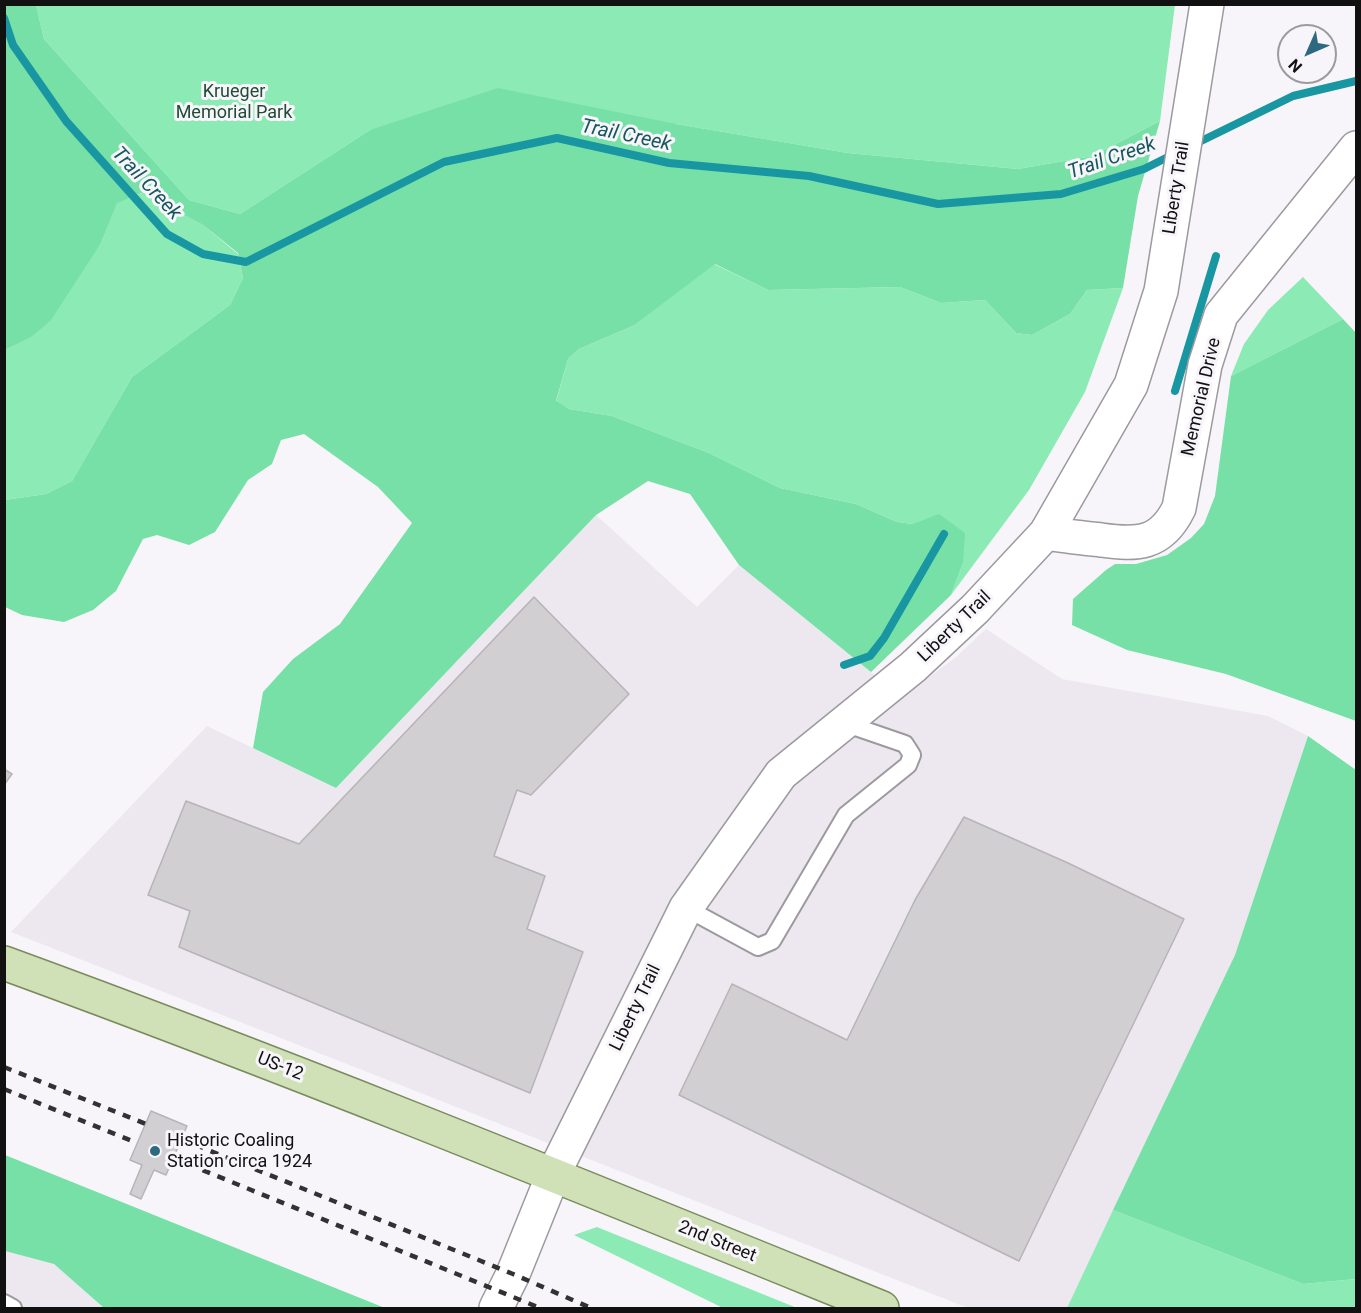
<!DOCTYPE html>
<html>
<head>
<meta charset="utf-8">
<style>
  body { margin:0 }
  #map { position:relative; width:1361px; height:1313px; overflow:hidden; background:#f7f5f9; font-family:Roboto,sans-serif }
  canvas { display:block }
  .frame { position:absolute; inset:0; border:6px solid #121112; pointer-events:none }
  .north { position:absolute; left:1277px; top:24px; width:60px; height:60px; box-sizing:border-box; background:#f7f5f9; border:2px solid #9b9a9d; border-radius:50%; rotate:225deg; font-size:16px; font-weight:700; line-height:24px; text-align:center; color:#121112 }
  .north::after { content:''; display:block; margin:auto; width:21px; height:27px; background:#2d6a81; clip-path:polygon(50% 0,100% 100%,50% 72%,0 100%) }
</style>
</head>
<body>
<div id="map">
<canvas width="1361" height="1313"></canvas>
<div class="frame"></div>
<div class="north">N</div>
</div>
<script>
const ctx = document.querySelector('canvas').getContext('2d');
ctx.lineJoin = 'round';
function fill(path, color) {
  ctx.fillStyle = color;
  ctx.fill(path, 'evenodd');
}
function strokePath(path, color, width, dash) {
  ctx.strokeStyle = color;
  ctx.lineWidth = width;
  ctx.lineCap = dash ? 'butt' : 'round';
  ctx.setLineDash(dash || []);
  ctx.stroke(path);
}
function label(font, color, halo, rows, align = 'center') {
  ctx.font = font + ' Roboto,sans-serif';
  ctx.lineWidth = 6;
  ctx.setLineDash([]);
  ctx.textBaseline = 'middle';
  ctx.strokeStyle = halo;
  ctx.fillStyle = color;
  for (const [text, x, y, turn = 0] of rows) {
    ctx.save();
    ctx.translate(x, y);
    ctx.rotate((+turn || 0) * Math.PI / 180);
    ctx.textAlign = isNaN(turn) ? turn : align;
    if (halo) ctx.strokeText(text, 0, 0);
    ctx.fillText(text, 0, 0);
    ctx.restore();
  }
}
const built = new Path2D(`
  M596,515L697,607L739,565L902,697L955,658L986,629L1062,679L1268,716L1308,736L1235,955L1067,1308H968L11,932L207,726L336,788Z
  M4,1251L54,1264L104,1308H5Z`);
const green = new Path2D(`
  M36,5H1175L1160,121L1093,156L1018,169L848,153L676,124L370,130L240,214L189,200L44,39Z
  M143,193L203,225L238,254L243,278L230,305L132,377L72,481L46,494L5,500V350L30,338L101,243L117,202Z
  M714,264L768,290L900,287L941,303L985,300L1016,333L1032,335L1070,314L1087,290L1123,288L1085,392L1029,490L951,595L963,563L913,524L897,522L856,504L780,488L709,453L612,416L569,409L556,402L568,359L579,349L635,325Z
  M1303,277L1343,319L1231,376L1244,344L1268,310Z
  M1113,1210L1303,1284L1356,1279V1308H1067Z
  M597,1227L797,1308H723L574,1235Z`);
const forest = new Path2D(`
  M4,5H36L44,39L189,200L240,214L370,130L498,88L676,124L848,153L1018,169L1093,156L1160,121L1138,196L1123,288L1087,290L1070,314L1032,335L1016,333L985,300L941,303L900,287L768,290L715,264L635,325L579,349L568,359L556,401L569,409L612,416L709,453L780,488L856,504L897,522L913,524L939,514L965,533L963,563L951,595L871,672L739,565L690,494L648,481L596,515L336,788L253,748L263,692L293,659L340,624L412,523L378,487L304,434L281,440L272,464L248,480L215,532L189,545L157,535L143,539L116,591L93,610L64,622L22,615L5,607V500L46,494L72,481L132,377L230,305L243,278L238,253L203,225L142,193L117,203L101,243L51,320L30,338L5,350Z
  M1343,319L1356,333V721L1226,674L1127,650L1072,625L1073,599L1106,570L1115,564H1136L1167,555L1191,538L1204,524L1215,496L1231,376Z
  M1308,736L1356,770V1279L1303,1284L1113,1210L1235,955Z
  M5,1155L385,1308H104L54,1264L5,1251Z`);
const stream = new Path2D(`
  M4,18L13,45L66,121L167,234L203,254L246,262L444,162L557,138L669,163L809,176L938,204L1061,194L1144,169L1174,154
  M1193,145L1293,96L1356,81
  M1175,391L1216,256
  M844,665L870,656L884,638L944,534`);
const building = new Path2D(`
  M534,597L629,694L531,795L517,790L494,856L545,876L527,929L583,952L530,1093L179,947L190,911L148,895L186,801L299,844Z
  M4,769L12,774L4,785Z
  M964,817L1068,863L1184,919L1019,1261L679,1095L732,984L847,1040L915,900Z
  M151,1111L187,1126L166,1175L154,1170L141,1199L130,1194L142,1165L130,1160Z`);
const service = new Path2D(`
  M686,908L758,947L772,941L846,815L908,765L912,755L905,744L844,723
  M4,1303L13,1308`);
const minor = new Path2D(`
  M1046,533C1064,536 1083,538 1101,540C1137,545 1161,545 1179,508L1205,365L1221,315L1356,148`);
const tertiary = new Path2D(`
  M496,1308L513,1274L553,1175L686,908L781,774L913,667L975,609L1046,533L1131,385L1161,291L1207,4`);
const primary = new Path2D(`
  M4,963C300,1071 591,1190 882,1308`);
const rail = new Path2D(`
  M4,1067L146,1124
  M4,1089L137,1143
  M181,1139L513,1274L591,1308
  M173,1158L540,1308`);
const markers = [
  [155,1151,6,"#2d6a81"]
];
const parkNames = [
  ["Krueger",234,92],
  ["Memorial Park",234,113]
];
const streetNames = [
  ["Liberty Trail",1177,188,-81],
  ["Memorial Drive",1202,397,-77],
  ["Liberty Trail",955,627,-44],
  ["Liberty Trail",636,1008,-64],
  ["US-12",280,1067,22],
  ["2nd Street",717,1242,22]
];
const poiNames = [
  ["Historic Coaling",167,1141],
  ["Station circa 1924",167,1162]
];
const waterNames = [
  ["Trail Creek",626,136,12],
  ["Trail Creek",1112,159,-19],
  ["Trail Creek",146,184,47]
];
fill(built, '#ede7f0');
fill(green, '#8ceab5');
fill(forest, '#76e0a6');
strokePath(stream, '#1896a1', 8);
fill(building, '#d1cfd2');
strokePath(building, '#b7b4b8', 1.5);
strokePath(service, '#9c9a9e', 20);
strokePath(minor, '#9c9a9e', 36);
strokePath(tertiary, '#9c9a9e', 36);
strokePath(primary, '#798b5e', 36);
strokePath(service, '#fff', 16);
strokePath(minor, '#fff', 33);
strokePath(tertiary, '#fff', 33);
strokePath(primary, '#d0e1b7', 33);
strokePath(rail, '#333233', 4.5, [8, 8]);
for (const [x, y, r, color] of markers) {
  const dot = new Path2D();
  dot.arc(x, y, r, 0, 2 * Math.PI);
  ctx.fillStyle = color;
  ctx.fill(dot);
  strokePath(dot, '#f7f5f9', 2);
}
label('18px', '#204c35', '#f7f5f9', parkNames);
label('18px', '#121112', '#f7f5f9', streetNames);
label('18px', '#121112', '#f7f5f9', poiNames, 'left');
label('italic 20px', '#15575d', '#f7f5f9', waterNames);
</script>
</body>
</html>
